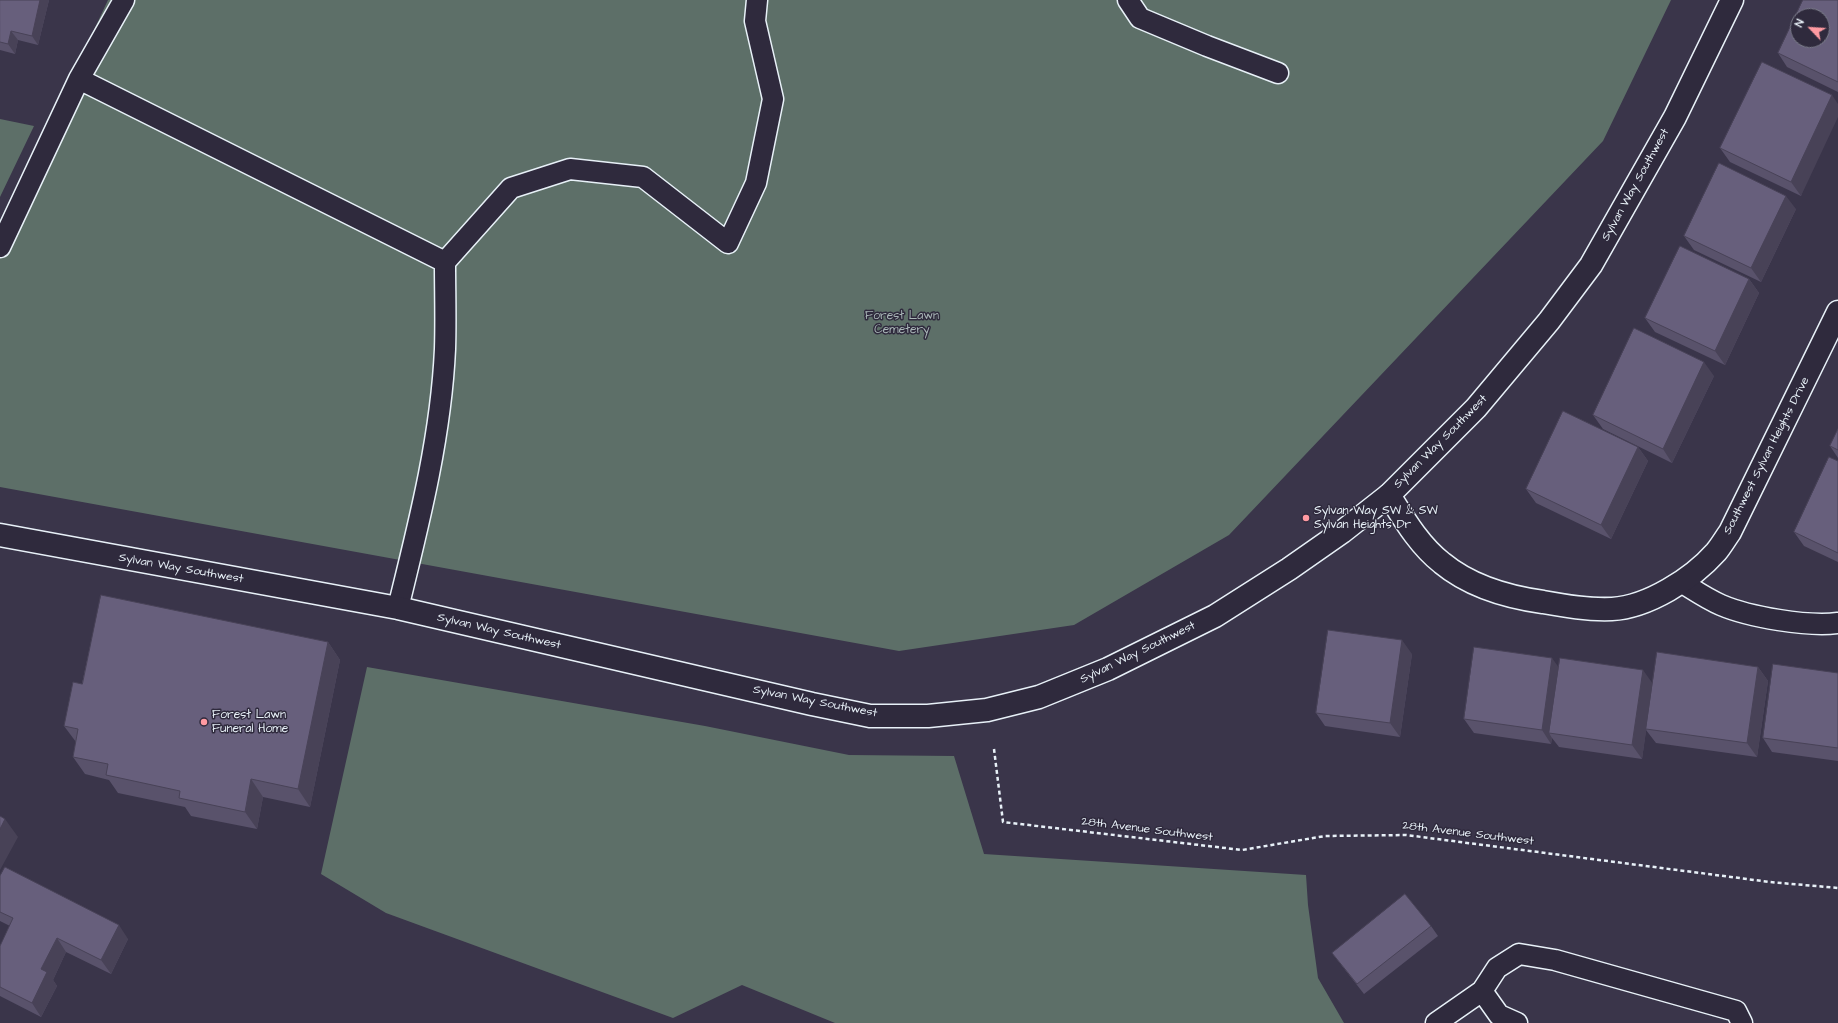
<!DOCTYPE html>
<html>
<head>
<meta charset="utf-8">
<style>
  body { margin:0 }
  #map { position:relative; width:1838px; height:1023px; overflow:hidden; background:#3a354a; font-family:"Architects Daughter",sans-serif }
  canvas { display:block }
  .north { position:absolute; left:1790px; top:8px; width:40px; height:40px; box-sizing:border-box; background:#2f2a3d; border:1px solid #797a88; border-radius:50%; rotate:295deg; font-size:11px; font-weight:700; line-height:16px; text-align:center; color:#e8f1f8 }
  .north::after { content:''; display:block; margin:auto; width:14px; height:18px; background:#ff9aa2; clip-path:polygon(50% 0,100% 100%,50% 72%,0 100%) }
</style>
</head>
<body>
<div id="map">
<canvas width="1838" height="1023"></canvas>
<div class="north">N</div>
</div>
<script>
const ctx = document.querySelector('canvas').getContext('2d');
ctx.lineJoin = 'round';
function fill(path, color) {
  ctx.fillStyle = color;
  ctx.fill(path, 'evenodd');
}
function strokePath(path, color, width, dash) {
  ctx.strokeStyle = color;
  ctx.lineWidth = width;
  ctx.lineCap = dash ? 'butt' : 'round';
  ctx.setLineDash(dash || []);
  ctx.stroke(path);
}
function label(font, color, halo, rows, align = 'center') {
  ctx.font = font + ' "Architects Daughter",sans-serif';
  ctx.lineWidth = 3;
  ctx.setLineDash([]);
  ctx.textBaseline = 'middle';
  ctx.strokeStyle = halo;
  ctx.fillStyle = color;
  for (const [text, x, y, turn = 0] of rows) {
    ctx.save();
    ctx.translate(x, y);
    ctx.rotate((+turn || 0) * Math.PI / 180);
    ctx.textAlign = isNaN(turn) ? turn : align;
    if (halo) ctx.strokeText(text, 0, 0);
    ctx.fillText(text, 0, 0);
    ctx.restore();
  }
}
const green = new Path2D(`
  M108,0H1671L1603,141L1229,535L1074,625L899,651L0,487V231Z
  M0,119L34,126L0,197Z
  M367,667L705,726L849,755L954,756L984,854L1306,875L1308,905L1318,978L1344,1023H835L742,985L673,1018L386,913L321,874Z`);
const path = new Path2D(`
  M994,749L1003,822L1242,850L1325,836L1406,835L1770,882L1838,888`);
const lane = new Path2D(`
  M1128,0L1140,18L1207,46L1278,73
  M79,79L445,262C445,291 446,320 445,349C441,437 419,523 398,608
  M0,247L79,79L124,0
  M445,262L511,188L570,169L643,177L728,243L756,183L773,99L755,21L757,0
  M1681,582C1694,590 1707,599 1721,605C1749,617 1808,627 1838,623
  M1482,991L1499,1015L1517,1023
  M1436,1023L1482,991L1497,968L1519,954L1555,960L1736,1011L1742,1023`);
const street = new Path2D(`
  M1389,495C1404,519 1419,545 1442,563C1471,587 1507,597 1543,602C1565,606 1588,610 1612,609C1648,607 1692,579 1716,552C1721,546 1725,539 1730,532L1838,312`);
const secondary = new Path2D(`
  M0,535L398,608L812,704L870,716H928L987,710L1039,697L1108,669L1215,616L1289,569L1342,532L1389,495L1476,408L1549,321L1591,265L1675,117L1732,0`);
const wall = new Path2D(`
  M0,0H49L38,45L18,40L15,54L0,50Z
  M1838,0V92L1787,67L1778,53Z
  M1832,95L1801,196L1730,162L1720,148Z
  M1796,209L1761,282L1694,250L1684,236Z
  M1749,279L1759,293L1725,365L1655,332L1645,318Z
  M1714,376L1672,463L1603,429L1593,415Z
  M1838,429V458L1830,446Z
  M1638,447L1648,461L1611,539L1536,503L1526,489Z
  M1838,461V562L1804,546L1794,532Z
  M328,642L340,660L310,807L263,797L257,829L191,816L185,807L118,793L109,780L85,774L73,757L76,742L64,726L82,684Z
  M1412,654L1400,737L1325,726L1316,713Z
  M1558,667L1653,684L1758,667L1768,681L1757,757L1656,743L1646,730L1642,759L1559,747L1552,738L1551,744L1474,733L1464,719Z
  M1838,673V761L1772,752L1763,738Z
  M0,876L128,939L111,974L66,952L53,980L57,986L41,1017L0,996V946L10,926L0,921Z
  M1431,926L1438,936L1364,994L1339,962L1332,953Z`);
const shadedWall = new Path2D(`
  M40,0H49L38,45L32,36Z
  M11,31L18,40L15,54L8,44Z
  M1832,95L1838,104V117L1801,196L1791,182Z
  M1786,196L1796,209L1761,282L1751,268Z
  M1749,279L1759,293L1725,365L1715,351Z
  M1704,362L1714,376L1672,463L1663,449Z
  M1638,447L1648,461L1611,539L1601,525Z
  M1402,640L1412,654L1400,737L1390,723Z
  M328,642L340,660L310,807L298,789Z
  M1552,658L1562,672L1549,733L1552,738L1551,744L1542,730Z
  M1758,667L1768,681L1757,757L1747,743Z
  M1643,670L1653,684L1642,759L1632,745Z
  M251,779L263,797L257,829L245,812Z
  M5,819L18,837L0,870V829Z
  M119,925L128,939L111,974L101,960Z
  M57,938L66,952L53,980L57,986L41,1017L32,1003L41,969Z`);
const building = new Path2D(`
  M0,0H40L32,36L11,31L8,44L0,42Z
  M1803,0H1838V82L1778,53ZM1798,16H1822V40H1798Z
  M1762,62L1832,95L1791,182L1720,148Z
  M1719,163L1786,196L1751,268L1684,236Z
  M1680,246L1749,279L1715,351L1645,318Z
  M1634,328L1704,362L1663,449L1593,415Z
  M1563,411L1638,447L1601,525L1526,489Z
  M1838,429V450L1830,446Z
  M1829,457L1838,461V553L1794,532Z
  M101,595L328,642L298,789L251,779L245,812L179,798L180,791L106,775L108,764L73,757L78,729L64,726L73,682L82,684Z
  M1328,630L1402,640L1390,723L1316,713Z
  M1474,647L1552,658L1542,730L1464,719Z
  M1657,652L1758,667L1747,743L1646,729Z
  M1560,658L1643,670L1632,745L1549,733Z
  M1773,664L1838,673V748L1763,738Z
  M0,816L5,819L0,829Z
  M5,867L119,925L101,960L57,938L41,969L47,972L32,1003L0,987V946L13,918L0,912V876Z
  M1405,894L1431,926L1357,984L1332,953Z`);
const markers = [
  [1306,518,4,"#ff9aa2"],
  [204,722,4,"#ff9aa2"]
];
const streetNames = [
  ["Sylvan Way Southwest",1636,185,-61],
  ["Sylvan Way Southwest",1441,442,-45],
  ["Southwest Sylvan Heights Drive",1767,456,-63],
  ["Sylvan Way Southwest",181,569,10],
  ["Sylvan Way Southwest",499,632,13],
  ["Sylvan Way Southwest",1138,653,-26],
  ["Sylvan Way Southwest",815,702,11],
  ["28th Avenue Southwest",1147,830,7],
  ["28th Avenue Southwest",1468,834,7]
];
const parkNames = [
  ["Forest Lawn",902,316],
  ["Cemetery",902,330]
];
const poiNames = [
  ["Sylvan Way SW & SW",1314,511],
  ["Sylvan Heights Dr",1314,525],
  ["Forest Lawn",212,715],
  ["Funeral Home",212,729]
];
fill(green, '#5d6f68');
strokePath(lane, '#e8f1f8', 23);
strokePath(street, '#e8f1f8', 25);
strokePath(secondary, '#e8f1f8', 25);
strokePath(path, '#e8f1f8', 2.5, [4, 3]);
strokePath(lane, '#2f2a3d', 20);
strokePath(street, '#2f2a3d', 22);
strokePath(secondary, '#2f2a3d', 22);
fill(wall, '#59526b');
fill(shadedWall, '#484257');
fill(building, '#675f7c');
strokePath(building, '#484257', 1);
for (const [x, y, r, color] of markers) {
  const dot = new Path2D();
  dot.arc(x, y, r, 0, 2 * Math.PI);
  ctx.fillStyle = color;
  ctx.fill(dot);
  strokePath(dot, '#2f2a3d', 1.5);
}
label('12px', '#e8f1f8', '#2f2a3d', streetNames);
label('12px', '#a9b6b7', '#2f2a3d', parkNames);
label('12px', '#e8f1f8', '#2f2a3d', poiNames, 'left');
</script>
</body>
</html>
